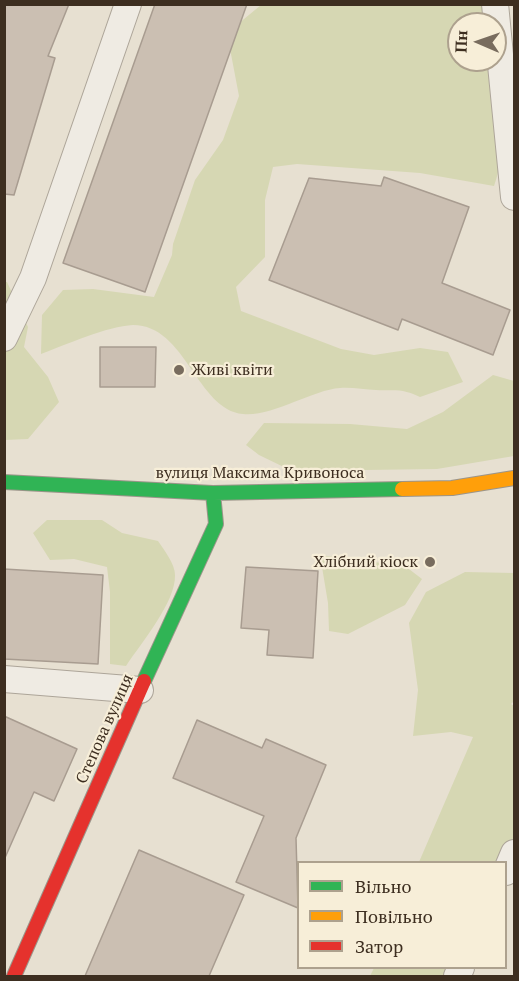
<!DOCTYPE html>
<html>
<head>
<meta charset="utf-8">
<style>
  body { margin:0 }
  #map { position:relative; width:519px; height:981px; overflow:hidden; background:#e7e0d1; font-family:"PT Serif",serif }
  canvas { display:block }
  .frame { position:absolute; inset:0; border:6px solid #3d2e20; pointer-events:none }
  .legend { position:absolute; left:297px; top:861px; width:210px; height:108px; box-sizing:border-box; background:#f7eed8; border:2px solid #ada18e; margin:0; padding:8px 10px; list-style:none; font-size:18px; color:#3d2e20 }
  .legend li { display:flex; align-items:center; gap:12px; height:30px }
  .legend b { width:30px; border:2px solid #ada18e }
  .north { position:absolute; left:447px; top:12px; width:60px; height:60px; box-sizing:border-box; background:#f7eed8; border:2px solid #ada18e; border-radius:50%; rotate:272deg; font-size:16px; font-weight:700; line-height:24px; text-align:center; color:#3d2e20 }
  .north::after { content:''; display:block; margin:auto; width:21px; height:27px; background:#786c5e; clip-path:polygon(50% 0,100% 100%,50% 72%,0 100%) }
</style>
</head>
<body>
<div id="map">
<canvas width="519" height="981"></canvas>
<div class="frame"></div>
<ul class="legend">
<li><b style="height:8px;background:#30b455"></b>Вільно</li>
<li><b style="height:8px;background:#ff9f0a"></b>Повільно</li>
<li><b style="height:8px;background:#e5322d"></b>Затор</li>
</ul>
<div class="north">Пн</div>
</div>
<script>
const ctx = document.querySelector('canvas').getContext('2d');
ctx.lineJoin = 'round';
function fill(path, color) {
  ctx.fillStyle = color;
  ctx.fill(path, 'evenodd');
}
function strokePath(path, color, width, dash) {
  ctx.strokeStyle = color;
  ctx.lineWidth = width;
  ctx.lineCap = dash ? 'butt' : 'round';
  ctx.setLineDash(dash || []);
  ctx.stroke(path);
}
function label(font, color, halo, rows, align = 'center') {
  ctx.font = font + ' "PT Serif",serif';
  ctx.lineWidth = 4.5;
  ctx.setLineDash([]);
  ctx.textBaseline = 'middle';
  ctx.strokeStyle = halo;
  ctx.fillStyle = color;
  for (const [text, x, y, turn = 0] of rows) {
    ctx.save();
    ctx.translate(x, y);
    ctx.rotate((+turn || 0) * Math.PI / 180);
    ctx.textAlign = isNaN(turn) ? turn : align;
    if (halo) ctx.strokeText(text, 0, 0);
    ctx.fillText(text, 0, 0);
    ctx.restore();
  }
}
const green = new Path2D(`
  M261,5H494L483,24H459V60H490C497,99 509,147 494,186L420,173L297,164L273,167L265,200V257L236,287L241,311L341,349L374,355L420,348L448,352L463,382L420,397C401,388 396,391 376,390C365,390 352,387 340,388C312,390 272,417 243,414C197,410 186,325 133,325C108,326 65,345 41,354L42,315L63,290L93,289L154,297L172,255L173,244L195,180L223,140L239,96L227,33Z
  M4,282H7L28,327L24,347L48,377L59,402L28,439L5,440Z
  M493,375L514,381V456L437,469L292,471L259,455L246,445L264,423L350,424L407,429L443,412Z
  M47,520H102L122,533L158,541C164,550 175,564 175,575C176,602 141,643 126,666L110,664V592L107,567L74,559L50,560L33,533Z
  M320,555L405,566L422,579L405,605L348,634L329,631L328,603Z
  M465,572L514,573V701L511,704L514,706V838L503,862H419L473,737L451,732L413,736L418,690L409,623L426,592Z
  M374,968H455L451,976H370Z`);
const building = new Path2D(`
  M4,4H69L48,56L55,58L14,195L4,194Z
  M155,4H247L145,292L63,263Z
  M384,177L469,207L442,283L510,310L493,355L402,319L398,330L269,280L309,178L381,186Z
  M100,347H156L155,387H100Z
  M246,567L318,571L313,658L267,655L269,630L241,628Z
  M4,569L103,575L98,664L4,659Z
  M4,716L77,749L54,801L34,792L4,860Z
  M197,720L262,748L266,739L326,765L296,838L298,908L236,882L264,816L173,778Z
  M139,850L244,895L209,976H85Z`);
const lane = new Path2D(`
  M495,4L514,197
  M4,338L33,278L128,4
  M4,679L140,690
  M506,872L514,853
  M457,976L461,968`);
const fast = new Path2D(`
  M4,482L213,493L402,489
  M144,681L216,524L213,493`);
const slow = new Path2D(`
  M402,489L452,488L514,478`);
const jam = new Path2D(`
  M14,976L144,681`);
const markers = [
  [179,370,6,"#786c5e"],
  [430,562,6,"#786c5e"]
];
const poiNames = [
  ["Живі квіти",191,370],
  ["Хлібний кіоск",418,562,"right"]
];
const streetNames = [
  ["вулиця Максима Кривоноса",260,473],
  ["Степова вулиця",105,729,-66]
];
fill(green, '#d6d7b3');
fill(building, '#cbbfb2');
strokePath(building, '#a89c90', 1.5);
strokePath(lane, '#ada599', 28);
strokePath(fast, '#9c958a', 16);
strokePath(slow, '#9c958a', 16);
strokePath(jam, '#9c958a', 16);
strokePath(lane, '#efebe3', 26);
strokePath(fast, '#30b455', 14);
strokePath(slow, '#ff9f0a', 14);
strokePath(jam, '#e5322d', 14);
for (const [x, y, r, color] of markers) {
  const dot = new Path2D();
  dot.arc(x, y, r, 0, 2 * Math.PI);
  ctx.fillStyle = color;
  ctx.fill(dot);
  strokePath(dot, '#f7eed8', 2);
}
label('16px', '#3d2e20', '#f7eed8', poiNames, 'left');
label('16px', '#3d2e20', '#f7eed8', streetNames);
</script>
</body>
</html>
